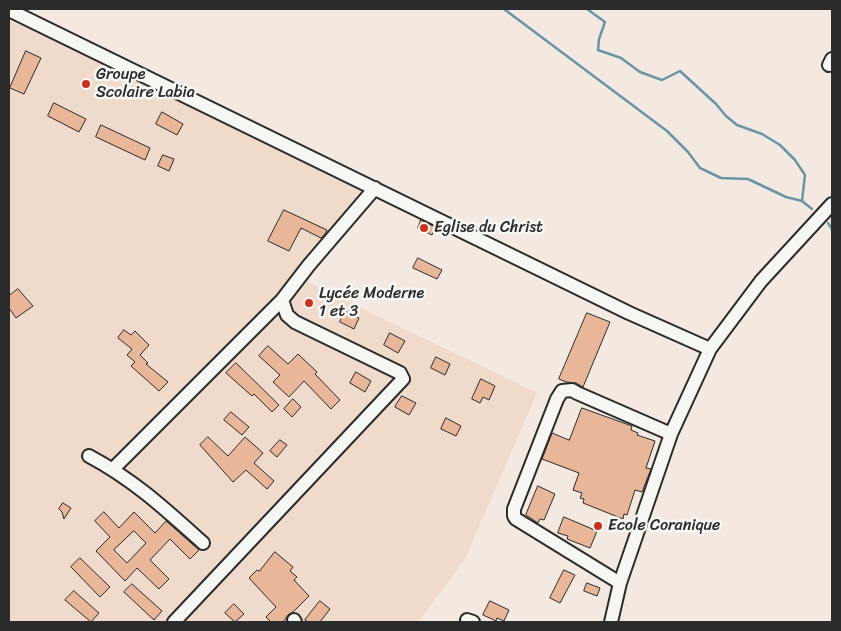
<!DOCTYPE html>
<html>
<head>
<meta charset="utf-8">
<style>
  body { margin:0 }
  #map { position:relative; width:841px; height:631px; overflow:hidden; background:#f3e9e0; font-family:Sriracha,sans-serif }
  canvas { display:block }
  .frame { position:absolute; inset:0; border:10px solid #2b2b2b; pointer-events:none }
</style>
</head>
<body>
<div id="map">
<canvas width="841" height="631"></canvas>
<div class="frame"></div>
</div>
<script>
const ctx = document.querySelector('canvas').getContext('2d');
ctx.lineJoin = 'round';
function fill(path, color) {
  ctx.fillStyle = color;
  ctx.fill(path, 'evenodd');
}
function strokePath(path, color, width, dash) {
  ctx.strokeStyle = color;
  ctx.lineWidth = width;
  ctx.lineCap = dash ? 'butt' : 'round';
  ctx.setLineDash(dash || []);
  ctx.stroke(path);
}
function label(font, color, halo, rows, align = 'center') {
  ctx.font = font + ' Sriracha,sans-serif';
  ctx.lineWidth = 5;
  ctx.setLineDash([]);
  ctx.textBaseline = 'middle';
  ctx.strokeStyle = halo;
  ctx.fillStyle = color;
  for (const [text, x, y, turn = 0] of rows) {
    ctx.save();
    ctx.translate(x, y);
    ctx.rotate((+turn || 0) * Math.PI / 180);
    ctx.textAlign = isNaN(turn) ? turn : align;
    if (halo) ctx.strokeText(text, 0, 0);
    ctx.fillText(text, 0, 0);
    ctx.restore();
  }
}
const built = new Path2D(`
  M9,20L375,188L299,278L537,393L464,561L418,622H9Z`);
const stream = new Path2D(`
  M504,9L667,131L688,152L700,168L721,178L748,179L786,197L802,201L812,209
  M587,9L605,22L599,39L598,50L621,58L640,72L662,80L680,71L716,104L726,116L737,125L762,134L780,145L795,160L805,175L802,201
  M828,223L832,229`);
const building = new Path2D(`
  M26,51L41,58L24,94L10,88Z
  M54,103L86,119L79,132L48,116Z
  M162,112L183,124L177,135L156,124Z
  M101,125L150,148L145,160L96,137Z
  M163,155L174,159L169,171L158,166Z
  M284,210L327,230L325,234L321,238L301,228L289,251L268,241Z
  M421,220L435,227L432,235L418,228Z
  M418,258L442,270L437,279L413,268Z
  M18,289L33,306L16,318L9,308V296Z
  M345,311L359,318L354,329L340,322Z
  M587,313L610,322L583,387L576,383L566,382L559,379Z
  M124,330L131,335L135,331L149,345L140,355L148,363L146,364L168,382L159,391L131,366L135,362L127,355L132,349L118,338Z
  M390,333L405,341L398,353L384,345Z
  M268,346L288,364L298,354L317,372L315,374L340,400L331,409L304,381L289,397L273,382L280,375L259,356Z
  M436,357L450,364L445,375L431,368Z
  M236,363L279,405L272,412L254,394L252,396L226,373Z
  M356,372L371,381L365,392L350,383Z
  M481,379L495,386L489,400L483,397L480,403L472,399Z
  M402,396L416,403L409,415L395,407Z
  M293,399L301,407L292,417L284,409Z
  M582,408L632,426L631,430L638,433L637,435L655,441L646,468L651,469L642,492L635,490L627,515L624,514L623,519L583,503L584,499L580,498L582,493L573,490L579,473L542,459L552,433L569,440Z
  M231,412L249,427L242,435L224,420Z
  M446,418L461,426L456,436L441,429Z
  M208,437L228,456L245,437L263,453L254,463L274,481L267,489L246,470L233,482L200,445Z
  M280,440L287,445L277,457L270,451Z
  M538,486L555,494L544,520L540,519L538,523L526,515Z
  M63,503L71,508L64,519L62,512L59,509Z
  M104,512L119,528L134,512L155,533L166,521L199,550L190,559L170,539L150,560L169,579L159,589L137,568L125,581L96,551L110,537L95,521ZM134,531L146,543L127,563L114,550Z
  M564,517L597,531L590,548L567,539L568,536L558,533Z
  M275,552L293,567L290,571L297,577L294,580L309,596L293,612L288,615L283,622H271L266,617L276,607L249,578L257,570L259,571Z
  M80,558L110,587L100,597L71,567Z
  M564,570L575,575L560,603L550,598Z
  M587,583L600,588L597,596L584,591Z
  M132,584L162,611L154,620L124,592Z
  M74,591L99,613L91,622L65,600Z
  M320,601L330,609L320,622H308L305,620Z
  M490,601L509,610L504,621L497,618L496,621L483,615Z
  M234,604L244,614L235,622L225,613Z`);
const minor = new Path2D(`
  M9,10L629,313L710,349
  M829,65L832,59
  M89,456C134,480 165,509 203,543
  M113,469L282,300L309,265L375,188
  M620,583L516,519L514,516V509L557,399L562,391L572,390L577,393L671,434
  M294,620L295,622
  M467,620L473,622
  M174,622L403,379L400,373L295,322L287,315L282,300
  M611,622L620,583L671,434L710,349L761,281L832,204`);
const markers = [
  [86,84,5,"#c8321e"],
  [424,228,5,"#c8321e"],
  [309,303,5,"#c8321e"],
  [598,526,5,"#c8321e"]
];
const poiNames = [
  ["Groupe",96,75],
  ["Scolaire Labia",96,93],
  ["Eglise du Christ",434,228],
  ["Lycée Moderne",319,294],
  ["1 et 3",319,312],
  ["Ecole Coranique",608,526]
];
fill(built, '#f0dacb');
strokePath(stream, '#6a95a5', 2.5);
fill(building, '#e8b699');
strokePath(building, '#2b2b2b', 1);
strokePath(minor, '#2b2b2b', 16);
strokePath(minor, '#f6f6f2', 12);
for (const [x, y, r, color] of markers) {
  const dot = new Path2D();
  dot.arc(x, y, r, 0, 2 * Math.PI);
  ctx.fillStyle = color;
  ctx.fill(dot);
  strokePath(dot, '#f6f6f2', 2);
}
label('16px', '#2b2b2b', '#f6f6f2', poiNames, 'left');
</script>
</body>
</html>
